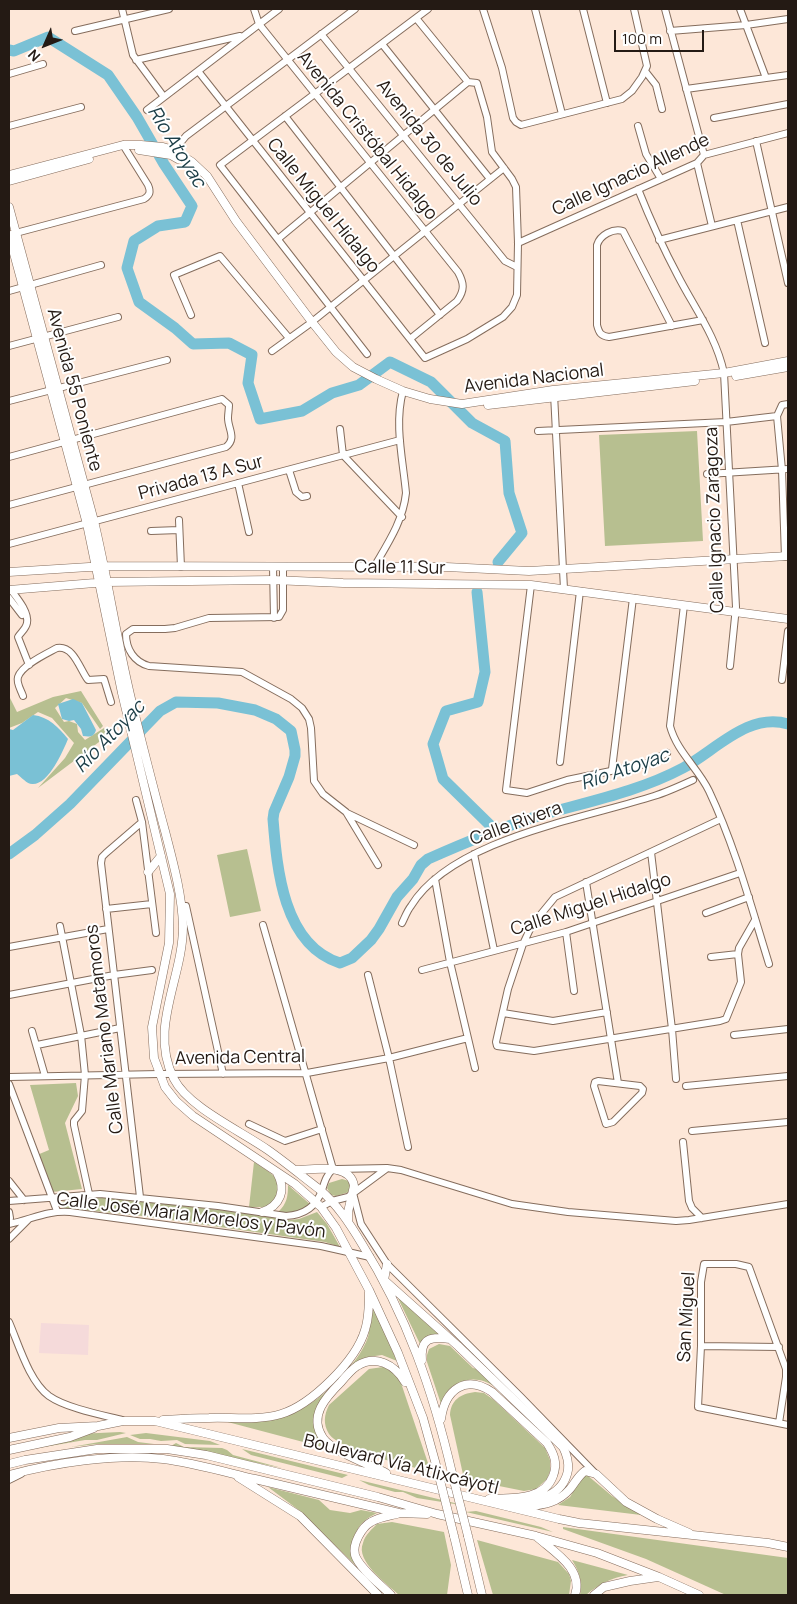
<!DOCTYPE html>
<html>
<head>
<meta charset="utf-8">
<style>
  body { margin:0 }
  #map { position:relative; width:797px; height:1604px; overflow:hidden; background:#fde7d8; font-family:Manrope,sans-serif }
  canvas { display:block }
  .frame { position:absolute; inset:0; border:10px solid #241a14; pointer-events:none }
  .north { position:absolute; left:20px; top:20px; width:50px; height:50px; -webkit-text-stroke:4px #fff; paint-order:stroke; rotate:226deg; font-size:14px; font-weight:700; line-height:20px; text-align:center; color:#241a14 }
  .north::after { content:''; display:block; margin:auto; width:18px; height:22px; background:#241a14; clip-path:polygon(50% 0,100% 100%,50% 72%,0 100%) }
  .scale { position:absolute; left:614px; top:30px; width:90px; height:22px; box-sizing:border-box; border:2px solid #241a14; border-top:0; padding-left:6px; font-size:15px; line-height:18px; white-space:nowrap; color:#241a14; -webkit-text-stroke:4px #fff; paint-order:stroke }
</style>
</head>
<body>
<div id="map">
<canvas width="797" height="1604"></canvas>
<div class="frame"></div>
<div class="north">N</div>
<div class="scale">100 m</div>
</div>
<script>
const ctx = document.querySelector('canvas').getContext('2d');
ctx.lineJoin = 'round';
function fill(path, color) {
  ctx.fillStyle = color;
  ctx.fill(path, 'evenodd');
}
function strokePath(path, color, width, dash) {
  ctx.strokeStyle = color;
  ctx.lineWidth = width;
  ctx.lineCap = dash ? 'butt' : 'round';
  ctx.setLineDash(dash || []);
  ctx.stroke(path);
}
function label(font, color, halo, rows, align = 'center') {
  ctx.font = font + ' Manrope,sans-serif';
  ctx.lineWidth = 4;
  ctx.setLineDash([]);
  ctx.textBaseline = 'middle';
  ctx.strokeStyle = halo;
  ctx.fillStyle = color;
  for (const [text, x, y, turn = 0] of rows) {
    ctx.save();
    ctx.translate(x, y);
    ctx.rotate((+turn || 0) * Math.PI / 180);
    ctx.textAlign = isNaN(turn) ? turn : align;
    if (halo) ctx.strokeText(text, 0, 0);
    ctx.fillText(text, 0, 0);
    ctx.restore();
  }
}
const medical = new Path2D(`
  M41,1323L89,1325L88,1355L39,1353Z`);
const green = new Path2D(`
  M697,431L703,541L605,546L599,435Z
  M81,691L103,726L100,729L82,703L66,698L55,708L64,722L69,721L77,724L78,732L85,740L104,728L107,733L103,739L38,788L65,758L74,743L52,718L38,712L22,723L9,728V696L17,712L53,697Z
  M247,849L261,911L230,917L217,855Z
  M76,1083L78,1096L65,1123L82,1189L52,1192L37,1155L49,1150L30,1085Z
  M254,1162C275,1176 291,1183 268,1207H249Z
  M342,1179L349,1181L351,1185L349,1192L336,1196L331,1195L327,1188L329,1183Z
  M288,1185L311,1205C302,1213 289,1214 278,1212C287,1204 288,1196 288,1185Z
  M104,1197L212,1209L290,1220L299,1219L317,1212L327,1224L340,1247L325,1242L304,1239L142,1216L64,1208L59,1206L58,1203L76,1198Z
  M395,1292L440,1333L429,1336L420,1344Z
  M371,1302L397,1361L382,1355L368,1357L351,1368L318,1405L314,1422L319,1438L326,1448L220,1420C273,1425 303,1417 340,1378C351,1366 363,1352 368,1337C371,1326 370,1313 371,1302Z
  M439,1344L450,1346L473,1368L480,1370L498,1388C492,1385 486,1381 479,1380C463,1377 445,1387 441,1404L427,1362V1355L429,1349Z
  M383,1367L392,1371L400,1380L431,1472C410,1466 341,1451 329,1434C323,1424 324,1415 329,1405L369,1369Z
  M475,1392L484,1393L494,1400L545,1448L550,1460V1471L547,1479L536,1489L524,1491L464,1479L450,1415C451,1400 460,1394 475,1392Z
  M120,1432L126,1433L97,1440H85L9,1453L77,1434Z
  M146,1433L210,1441L220,1445L185,1444L177,1440L161,1441L150,1439H140L130,1435Z
  M127,1437L138,1442L154,1444H97L71,1447Z
  M176,1443L184,1447L222,1448L227,1450L233,1455L282,1468L171,1446Z
  M242,1449L348,1475L342,1478L251,1455Z
  M583,1475H587L612,1496L641,1515L558,1505L570,1497Z
  M359,1480L467,1506L417,1498L403,1492H395L369,1485Z
  M268,1487L319,1500L330,1510L350,1513L361,1510L377,1513C367,1518 360,1523 355,1534C342,1560 369,1578 386,1595L300,1511Z
  M476,1511L541,1527L553,1532L466,1512Z
  M392,1522L444,1532L451,1565L447,1595H399C387,1584 355,1561 363,1543C365,1535 372,1529 377,1524Z
  M563,1527L788,1558V1595H726L646,1559L563,1529Z
  M477,1540L558,1562L569,1574L571,1581L569,1595H493Z
  M572,1560L628,1575C611,1578 599,1584 586,1595H580C583,1582 579,1571 572,1560Z`);
const water = new Path2D(`
  M73,699L82,703L96,730C94,737 90,737 83,736L81,729L74,720L69,721L62,719L58,704Z
  M33,715C49,717 58,727 68,739C63,751 49,784 33,784C28,785 21,777 17,774L9,776V729L13,730Z`);
const river = new Path2D(`
  M9,50L14,51L48,37L108,75L137,117L164,164L192,206L185,222L158,226L134,241L127,268L139,302L175,328L193,344L229,343L252,355L248,383L260,419L302,411L332,393L359,385L390,362L431,382L472,423L505,441L509,493L522,533L498,562
  M477,592L485,672L478,702L446,711L433,744L443,779L495,830
  M9,854L35,835L70,804L160,711L176,702L218,703L255,710L276,719L291,731L295,750V756L289,777L274,812L273,819C277,869 283,945 340,963L352,958L371,940L379,929L397,897L413,879L421,865L428,859C464,843 500,828 538,816C586,802 638,792 683,768C715,751 748,712 788,724`);
const minor = new Path2D(`
  M122,9L133,55L164,97
  M254,9L259,24L458,272C464,283 465,290 457,301L410,339
  M483,9L502,68L513,118L516,122L521,125L622,99L632,91L642,77L647,66L634,9
  M535,9L562,114
  M583,9L607,103
  M665,9L704,155
  M740,9L766,78
  M416,18L468,82
  M75,31L169,9
  M670,31L746,25L788,19
  M321,34L505,261L517,267
  M382,44L490,179
  M136,60L240,36
  M198,71L425,358L467,339L503,317L512,307L517,295L518,243L516,187L512,179L492,152L487,117L477,83L468,82
  M645,71L656,85L662,109
  M9,74L43,64
  M686,89L788,75
  M147,110L279,9
  M285,116L440,315
  M714,118L788,104
  M9,126L81,107
  M638,126L646,154L661,179
  M756,141L788,283
  M172,153L186,136L355,9
  M697,163L712,226
  M638,189C650,219 663,248 678,276C695,309 716,336 724,373L736,607L730,666
  M737,220L765,343
  M12,234L144,199C150,195 151,192 148,185L123,145
  M278,239L468,82
  M659,240L788,207
  M518,243L697,163L704,155L788,133
  M9,291L101,265
  M191,315L174,275L220,256L289,338
  M672,326L623,231C613,228 600,235 597,245V325C599,333 601,336 609,337L703,320
  M9,346L118,317
  M272,351L308,325L504,168
  M367,354L220,165L428,9
  M554,394L564,589
  M9,401L167,360
  M340,429L343,455L402,517
  M538,431L726,422L777,416
  M9,457L222,399L229,405C229,409 228,414 228,418C228,429 237,438 226,447L9,505
  M289,470L296,492L302,497L307,496
  M707,474L788,469
  M238,483L249,532
  M179,520L181,567
  M151,531L179,530
  M9,544L400,440
  M785,557L782,470L777,416L782,405L788,404
  M273,567L274,618
  M283,567V610L279,617L209,618L175,628L165,629H133L126,634C126,649 134,662 149,666L242,672L291,699L302,708L309,719L311,728L314,781L323,794L346,812L378,865
  M374,567C388,543 403,521 406,493C403,460 394,424 403,391
  M531,585L506,790L527,793L567,780L645,764L667,753
  M11,590C17,598 29,612 27,623C26,629 21,632 18,637L29,665
  M9,598L22,615
  M684,605L670,726C677,752 698,768 709,791C735,846 751,906 769,964
  M782,680L788,631
  M23,696C21,690 16,683 18,677C22,665 46,654 57,648C74,645 80,670 88,680L104,679L111,702
  M560,762L580,591
  M612,769L633,598
  M136,800L142,822L156,933
  M347,813L414,845
  M721,819L555,897L532,925L523,944L508,989L496,1042L497,1046L534,1051L720,1021L726,1019L741,982L738,954L739,948L755,920
  M651,852L672,1029L676,1079
  M474,854L494,950
  M435,879L450,962L475,1068
  M586,882L618,1083
  M186,906L223,1074
  M106,909L152,904
  M706,913L749,897
  M402,923C405,917 407,911 411,906C452,839 583,819 654,796C667,792 680,786 693,780
  M263,925L333,1169
  M60,926L81,1035L85,1075L82,1111L74,1121V1125L89,1194
  M566,932L574,991
  M9,947L108,929
  M711,957L738,954
  M422,970L566,932L740,873
  M368,975L389,1058L408,1147
  M9,995L114,975L152,970
  M503,1013L553,1021L607,1012
  M32,1031L45,1076
  M734,1035L788,1029
  M37,1045L120,1028
  M9,1077L159,1074L307,1073L389,1058L468,1038
  M598,1081L640,1086L643,1089L642,1093L613,1122L606,1124L594,1086L595,1082Z
  M9,1084L57,1211
  M686,1086L788,1076
  M249,1124L285,1141L322,1129
  M692,1131L788,1122
  M683,1142L689,1201L692,1208L702,1218
  M337,1169L387,1168L401,1170L512,1204L568,1212L676,1221L689,1220L788,1204
  M9,1181L24,1200
  M353,1193L361,1224L387,1264L521,1397L595,1473
  M140,1197L101,863L102,857L106,853L142,822
  M9,1201L100,1194L218,1206L286,1216C303,1215 316,1208 322,1190C325,1181 326,1176 333,1169
  M321,1207L332,1201L348,1197L386,1169
  M9,1212L10,1218L9,1223
  M9,1224C30,1220 48,1210 70,1212L321,1246L370,1257
  M9,1239L28,1220
  M9,1322C19,1345 29,1381 49,1396C66,1408 102,1415 122,1420
  M701,1346L779,1347
  M779,1423L786,1377V1369L749,1267L736,1264H704L701,1282V1346L698,1407L788,1425
  M9,1480L21,1474`);
const major = new Path2D(`
  M139,150L171,155L178,159
  M9,175L123,145H141L163,147L173,150L192,162L207,176L236,221L312,322L336,352L353,367L376,379L403,391L430,399L462,404L553,390L724,373L788,361
  M9,181L89,159
  M9,207L94,521C109,584 118,648 134,711C144,751 154,791 165,831C173,862 182,894 183,926C183,979 148,1028 174,1079C188,1107 241,1131 268,1150C285,1162 302,1176 319,1189C337,1204 350,1224 362,1244C407,1316 433,1391 452,1473
  M9,235L87,524L122,693L170,894L169,943L152,1027L154,1058L165,1087L176,1101L193,1116L295,1184L321,1207L336,1228L369,1290L398,1353L423,1418L438,1472
  M736,376L788,367
  M488,405L695,381
  M9,572L105,566L446,567L529,571L788,556
  M9,590L107,582L273,580L343,583L531,585L788,619
  M148,872L161,856
  M295,1170C312,1170 351,1162 354,1186L348,1212V1221
  M262,1212C280,1206 287,1190 277,1173
  M387,1264L384,1280L458,1346L563,1447C567,1455 569,1461 568,1470C563,1499 532,1501 509,1505
  M422,1360C420,1338 431,1336 450,1339
  M441,1419C445,1390 465,1374 492,1392L547,1443C554,1454 558,1463 553,1476C544,1501 511,1498 489,1499
  M163,1420C178,1419 194,1418 209,1418C232,1417 258,1421 281,1414C311,1405 356,1361 365,1330C369,1318 369,1305 369,1292
  M9,1438L59,1428L98,1426L123,1421H155L559,1519L579,1523L768,1543L788,1547
  M9,1450L70,1437L94,1428
  M9,1464L25,1460L97,1449H167L206,1455L378,1497L437,1514L536,1536L597,1553L659,1577L699,1595
  M386,1473C371,1465 332,1451 323,1438C308,1416 326,1397 341,1382C346,1376 351,1370 357,1366C376,1354 395,1365 405,1382
  M9,1475C54,1463 116,1453 163,1459C194,1463 225,1472 255,1479C303,1490 351,1502 399,1513L427,1514
  M238,1477L300,1516L378,1595
  M524,1507C542,1505 557,1504 570,1489C575,1483 578,1476 585,1471L596,1474L626,1502L657,1519L689,1533
  M454,1536L468,1595
  M468,1536L482,1595
  M537,1537C554,1552 584,1569 575,1595
  M391,1595C381,1585 359,1568 355,1555C352,1544 362,1527 371,1522C379,1517 389,1516 397,1514
  M594,1595L604,1587L630,1581L658,1577`);
const majorBridge = new Path2D(`
  M438,1472L454,1536
  M452,1473L468,1536`);
const streetNames = [
  ["Avenida Cristóbal Hidalgo",367,136,51],
  ["Avenida 30 de Julio",429,143,51],
  ["Calle Ignacio Allende",631,175,-25],
  ["Calle Miguel Hidalgo",323,206,51],
  ["Avenida Nacional",534,379,-7],
  ["Avenida 55 Poniente",74,390,75],
  ["Privada 13 A Sur",201,478,-15],
  ["Calle Ignacio Zaragoza",715,520,-92],
  ["Calle 11 Sur",400,568,1],
  ["Calle Rivera",516,824,-20],
  ["Calle Miguel Hidalgo",591,905,-18],
  ["Calle Mariano Matamoros",105,1029,-97],
  ["Avenida Central",240,1058,-1],
  ["Calle José María Morelos y Pavón",191,1216,7],
  ["San Miguel",687,1317,-87],
  ["Boulevard Vía Atlixcáyotl",401,1465,14]
];
const waterNames = [
  ["Río Atoyac",176,147,58],
  ["Río Atoyac",110,737,-46],
  ["Río Atoyac",625,770,-19]
];
fill(medical, '#f5dada');
fill(green, '#b7bf90');
fill(water, '#7ac1d5');
strokePath(river, '#7ac1d5', 11);
strokePath(minor, '#856d5d', 8);
strokePath(major, '#856d5d', 9);
strokePath(minor, '#fff', 6);
strokePath(major, '#fff', 8);
strokePath(majorBridge, '#856d5d', 9, []);
strokePath(majorBridge, '#fff', 8);
label('18px', '#241a14', '#fff', streetNames);
label('italic 19px', '#1b3d46', '#fff', waterNames);
</script>
</body>
</html>
